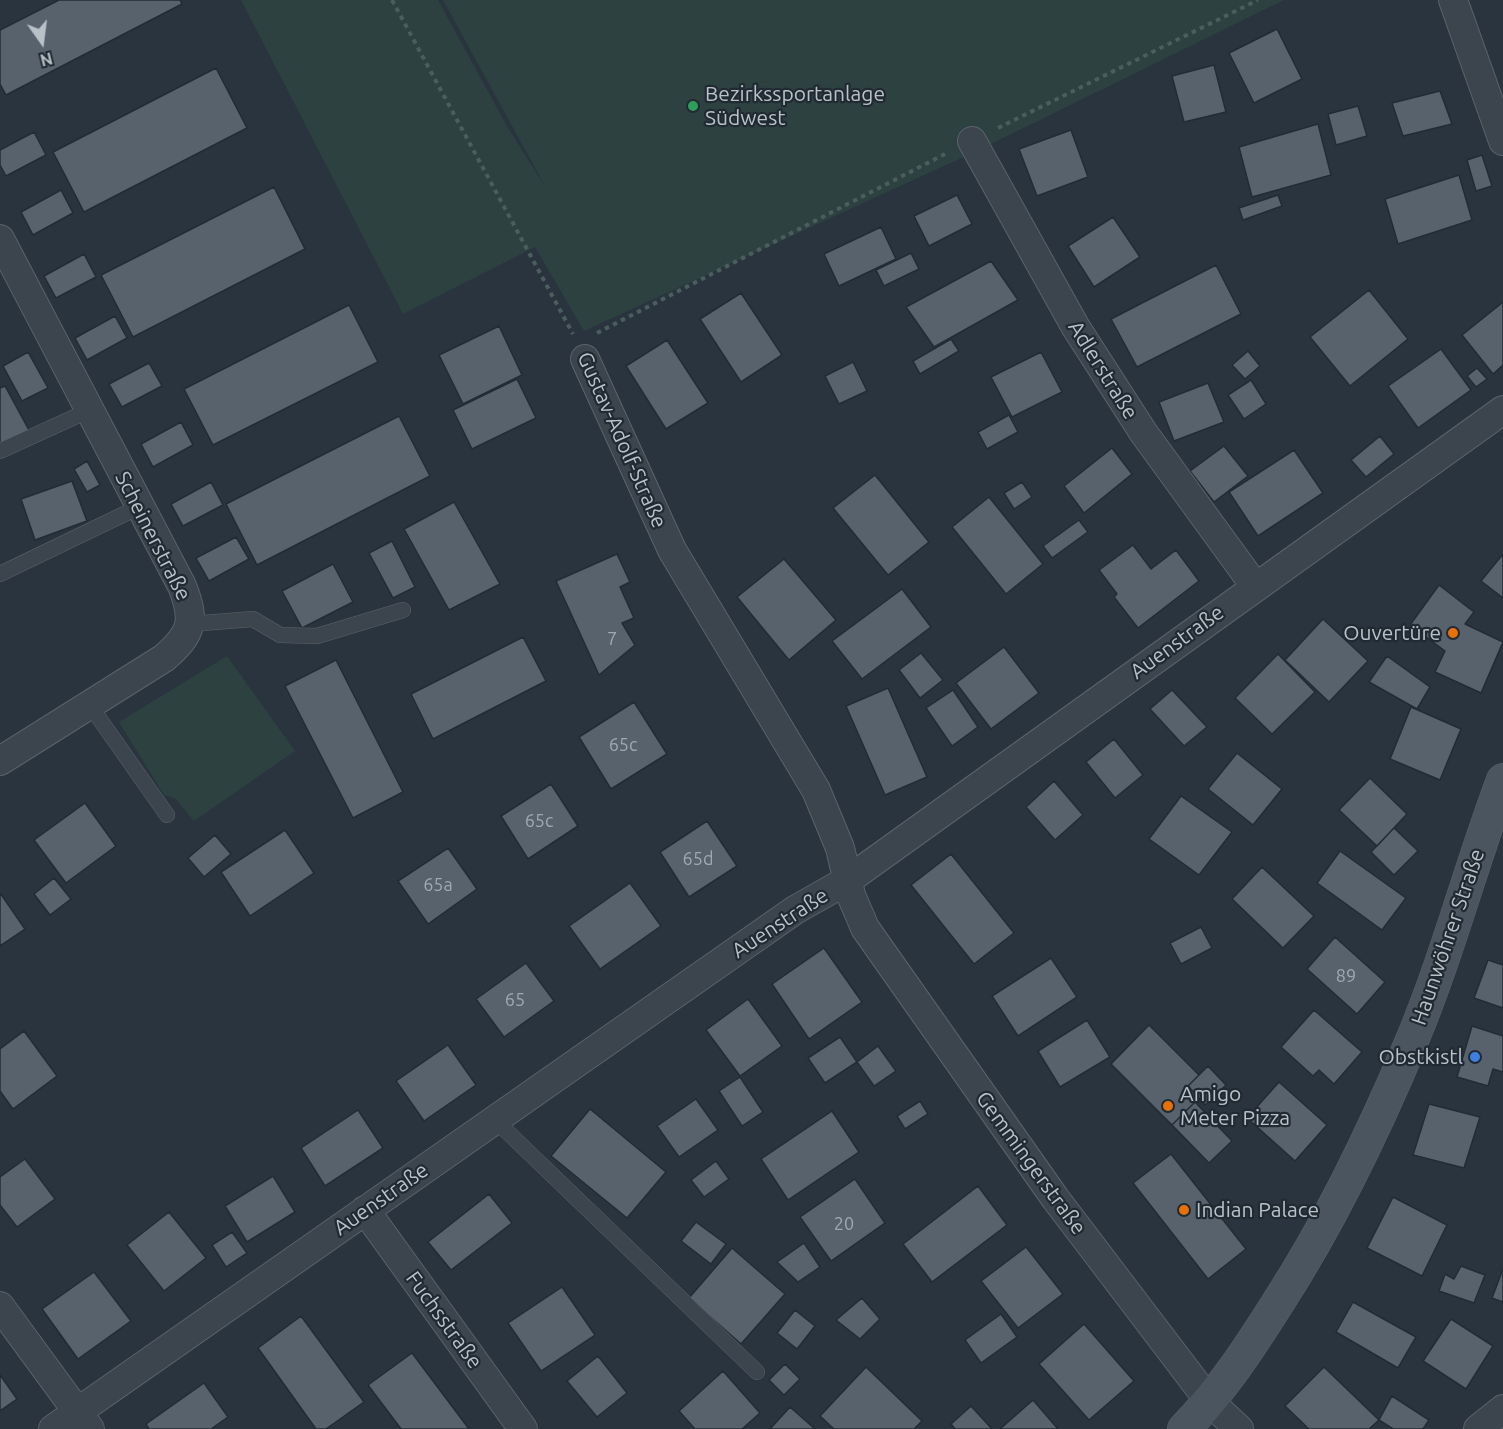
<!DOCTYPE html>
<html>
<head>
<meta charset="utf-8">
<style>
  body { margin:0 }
  #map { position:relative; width:1503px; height:1429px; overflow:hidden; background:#29343e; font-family:Ubuntu,sans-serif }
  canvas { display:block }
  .north { position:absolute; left:12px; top:12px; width:60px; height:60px; -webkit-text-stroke:4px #212a33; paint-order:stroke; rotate:166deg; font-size:16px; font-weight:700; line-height:24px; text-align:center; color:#b9c1c8 }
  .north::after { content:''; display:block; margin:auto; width:21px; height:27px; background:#b9c1c8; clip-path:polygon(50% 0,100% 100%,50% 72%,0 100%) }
</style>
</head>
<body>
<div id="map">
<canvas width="1503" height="1429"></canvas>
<div class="north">N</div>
</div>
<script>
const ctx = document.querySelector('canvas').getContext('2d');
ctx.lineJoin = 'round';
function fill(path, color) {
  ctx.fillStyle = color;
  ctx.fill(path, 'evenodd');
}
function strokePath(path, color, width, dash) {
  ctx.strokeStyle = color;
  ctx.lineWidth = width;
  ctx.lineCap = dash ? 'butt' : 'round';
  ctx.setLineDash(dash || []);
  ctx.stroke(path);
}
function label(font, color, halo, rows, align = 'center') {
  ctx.font = font + ' Ubuntu,sans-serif';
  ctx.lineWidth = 4.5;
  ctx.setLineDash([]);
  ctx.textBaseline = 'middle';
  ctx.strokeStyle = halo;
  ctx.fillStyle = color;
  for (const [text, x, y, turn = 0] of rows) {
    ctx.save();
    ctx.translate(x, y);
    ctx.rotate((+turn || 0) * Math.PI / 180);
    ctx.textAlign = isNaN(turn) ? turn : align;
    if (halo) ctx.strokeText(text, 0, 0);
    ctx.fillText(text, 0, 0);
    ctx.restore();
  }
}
const green = new Path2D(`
  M241,0H438L508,128L546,188L443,0H1284L979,150L584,331L535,247L403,314Z
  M227,656L295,751L194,821L176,799L164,795L119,722Z`);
const building = new Path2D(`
  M59,0H180L182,4L6,95L0,84V30Z
  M1277,29L1302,79L1254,103L1229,53Z
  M1214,65L1226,112L1184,122L1172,76Z
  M216,68L247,128L84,212L53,152Z
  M1440,91L1452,124L1403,136L1392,103Z
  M1358,106L1367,136L1336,145L1328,114Z
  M1318,124L1331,175L1252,197L1239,147Z
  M1071,130L1088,177L1037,196L1019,149Z
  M34,132L46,155L6,176L0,165V150Z
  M1482,155L1492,186L1476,191L1467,160Z
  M1459,175L1472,220L1398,244L1385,199Z
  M274,187L305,249L133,337L101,275Z
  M61,190L73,213L33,235L21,212Z
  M957,195L972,224L929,246L914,216Z
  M1278,195L1282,206L1243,220L1239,208Z
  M1113,217L1140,257L1094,287L1068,246Z
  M881,227L896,259L839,286L824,254Z
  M911,253L919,269L884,286L876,270Z
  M84,254L96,277L56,298L44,276Z
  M991,261L1018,300L934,347L906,307Z
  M1216,265L1241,314L1137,367L1111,319Z
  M1369,290L1408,339L1350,386L1310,337Z
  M741,293L782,355L741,382L700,319Z
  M1503,302V365L1493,374L1462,335Z
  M349,305L378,362L213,445L184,389Z
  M115,316L127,338L87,360L75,338Z
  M499,326L522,375L463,404L439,355Z
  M951,339L959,351L920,374L913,361Z
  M667,340L708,403L666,429L626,366Z
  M1441,349L1471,390L1418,428L1388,386Z
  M1248,351L1260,366L1245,379L1232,365Z
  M28,352L48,388L22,401L3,366Z
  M1041,352L1062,392L1012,417L991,377Z
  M853,362L867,391L839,404L825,376Z
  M149,363L162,386L122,407L109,384Z
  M1477,368L1487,379L1476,387L1467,376Z
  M517,379L536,418L472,449L453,410Z
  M1251,380L1266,404L1244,419L1228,395Z
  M1208,383L1224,422L1174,441L1159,402Z
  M5,386L30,432L0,446V388Z
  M1009,415L1018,432L987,449L978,432Z
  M399,416L430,476L257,565L226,504Z
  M181,422L193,445L153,467L141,444Z
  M1380,436L1394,454L1366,477L1351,460Z
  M1224,446L1248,476L1214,502L1190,471Z
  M1112,448L1132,474L1084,513L1064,486Z
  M1294,450L1323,493L1258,536L1229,492Z
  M87,461L100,485L87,492L74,469Z
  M875,475L929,542L888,575L833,508Z
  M72,481L87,521L35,540L21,499Z
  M211,482L223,505L183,526L171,504Z
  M1022,482L1032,497L1014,509L1004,493Z
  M989,497L1043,564L1006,594L952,527Z
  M454,502L500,584L449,610L404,529Z
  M1079,520L1088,532L1052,558L1043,546Z
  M236,537L249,559L209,581L196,558Z
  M392,541L415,587L393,598L369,553Z
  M1133,545L1151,569L1176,550L1199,581L1138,628L1114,597L1117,594L1099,570Z
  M617,554L630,582L620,587L634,618L622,623L635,645L599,675L556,581Z
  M1503,554V598L1481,581Z
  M784,559L836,620L789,660L737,597Z
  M333,564L353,602L302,628L282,591Z
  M1439,585L1474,612L1465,624L1503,642L1481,693L1435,672L1445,651L1410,625Z
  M902,589L931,627L862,679L832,641Z
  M1323,619L1368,661L1329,702L1285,660Z
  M523,637L546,681L433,739L411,694Z
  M1004,647L1039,693L991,729L956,683Z
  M921,653L943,680L920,698L899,670Z
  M1278,654L1315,692L1272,734L1235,698Z
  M1387,656L1430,687L1417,709L1369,682Z
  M336,660L403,792L353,818L285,686Z
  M888,688L927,777L885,795L846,706Z
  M953,690L978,727L952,746L926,708Z
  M1172,690L1207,727L1184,746L1150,709Z
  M634,702L667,754L611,789L579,737Z
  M1411,707L1461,729L1440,780L1390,759Z
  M1114,739L1143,775L1115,798L1086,762Z
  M1237,753L1282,789L1253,825L1208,789Z
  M1370,778L1407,814L1377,846L1339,810Z
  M1054,781L1083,815L1055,840L1026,807Z
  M551,784L578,826L528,859L501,816Z
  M1181,796L1232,832L1199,875L1149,839Z
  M85,803L116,846L66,883L34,840Z
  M707,821L737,866L689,897L660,852Z
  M1394,828L1418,851L1394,875L1371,852Z
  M285,830L314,873L250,916L221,872Z
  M215,835L231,854L204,877L188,858Z
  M448,848L477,889L428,924L398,881Z
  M1340,851L1406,898L1382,930L1317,883Z
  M951,854L1014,933L974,964L911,885Z
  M1262,867L1314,916L1283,948L1232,899Z
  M54,878L71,899L50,915L34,894Z
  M630,883L661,926L600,969L569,926Z
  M0,893L25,929L0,946Z
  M1201,927L1212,948L1181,964L1170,943Z
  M1335,937L1385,982L1357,1014L1307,969Z
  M824,948L862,1002L809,1039L772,984Z
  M1051,958L1077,997L1018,1036L992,996Z
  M1488,960L1503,965V1008L1474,998Z
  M526,963L554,1001L504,1037L476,999Z
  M748,999L782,1046L740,1076L706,1030Z
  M1314,1010L1362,1052L1334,1084L1319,1070L1313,1076L1281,1047Z
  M1087,1020L1110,1057L1060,1087L1038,1051Z
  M1149,1025L1199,1075L1188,1086L1199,1098L1172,1125L1111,1064Z
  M1472,1026L1503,1036V1072L1493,1069L1488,1086L1457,1077Z
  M24,1031L57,1076L13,1109L0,1091V1049Z
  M840,1037L857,1062L825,1083L808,1058Z
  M448,1045L476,1085L424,1121L396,1081Z
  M878,1046L896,1071L874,1086L857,1062Z
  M1208,1066L1226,1085L1205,1105L1188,1086Z
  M740,1077L763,1112L742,1126L719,1091Z
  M1279,1082L1327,1125L1295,1161L1247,1118Z
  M696,1099L718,1130L679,1157L657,1126Z
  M920,1101L928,1114L905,1129L897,1116Z
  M1195,1102L1232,1141L1209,1163L1172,1125Z
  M1429,1104L1480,1117L1464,1168L1413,1155Z
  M590,1109L666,1172L627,1218L551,1156Z
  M358,1110L383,1148L325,1186L301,1148Z
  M832,1111L859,1152L788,1200L761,1159Z
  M1171,1154L1246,1249L1208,1279L1133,1183Z
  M25,1159L55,1199L17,1227L0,1205V1177Z
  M716,1161L729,1179L704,1197L691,1180Z
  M273,1176L295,1212L247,1242L225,1206Z
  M855,1179L885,1223L831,1261L800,1217Z
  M978,1186L1007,1225L932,1282L903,1244Z
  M489,1194L512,1223L451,1270L428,1242Z
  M1393,1197L1447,1225L1422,1276L1367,1248Z
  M169,1212L206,1258L164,1291L127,1245Z
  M696,1222L726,1244L711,1264L681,1241Z
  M232,1232L247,1253L226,1267L212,1245Z
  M804,1243L820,1267L798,1282L777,1262Z
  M1026,1247L1063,1294L1018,1328L981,1281Z
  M732,1248L785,1294L741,1344L689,1298Z
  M1461,1266L1485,1275L1474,1303L1439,1291L1445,1274L1454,1279Z
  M1503,1269V1302L1492,1298Z
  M94,1272L131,1321L78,1359L42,1309Z
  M562,1287L595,1335L541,1371L508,1323Z
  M862,1298L880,1319L860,1339L836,1320Z
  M1353,1302L1416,1337L1398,1368L1336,1332Z
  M795,1310L815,1326L797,1349L777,1333Z
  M1001,1314L1017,1337L981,1363L965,1340Z
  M301,1316L364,1402L326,1429H316L258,1348Z
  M1451,1319L1493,1346L1466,1389L1423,1361Z
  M1084,1324L1134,1381L1089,1420L1039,1364Z
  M412,1353L469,1429H401L368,1385Z
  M598,1356L627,1393L597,1417L567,1381Z
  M785,1364L800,1379L784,1395L769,1380Z
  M866,1367L922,1421L914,1429H834L820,1416Z
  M1324,1367L1379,1420L1369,1429H1309L1285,1406Z
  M723,1371L760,1413L742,1429H695L679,1411Z
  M0,1375L17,1399L0,1411Z
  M204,1383L228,1417L211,1429H149L146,1424Z
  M1392,1396L1429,1420L1423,1429H1393L1379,1420Z
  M1033,1400L1058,1429H1000Z
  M971,1406L992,1429H955L951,1424Z
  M790,1407L815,1429H770Z`);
const path = new Path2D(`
  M392,0L573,334
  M998,128L1258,0
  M597,333L945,154`);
const lane = new Path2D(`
  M0,451L90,410
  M0,574L139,507
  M190,624L253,619L280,635L317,636L403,610
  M89,704L167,815
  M495,1120L757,1372`);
const street = new Path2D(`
  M1453,0L1503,141
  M972,141L1075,326L1143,432L1255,586
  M0,239L182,586C196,621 192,634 164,658L0,761
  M585,359L672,550L816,790L840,848L851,895L865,928L1055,1198L1210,1402L1239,1429
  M365,1210L523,1429
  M0,1306L90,1429
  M53,1429L795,910L848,880L1503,410
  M1478,1429L1503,1409`);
const secondary = new Path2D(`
  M1184,1429C1222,1390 1250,1347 1279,1301C1332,1219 1375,1129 1413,1038C1448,954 1471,865 1503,780`);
const markers = [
  [693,106,6,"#2e9e5b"],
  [1453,633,6,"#e8710a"],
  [1475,1057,6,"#3f7fe0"],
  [1168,1106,6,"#e8710a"],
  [1184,1210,6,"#e8710a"]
];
const numberNames = [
  ["7",612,639],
  ["65c",623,745],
  ["65c",539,821],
  ["65d",698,859],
  ["65a",438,885],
  ["89",1346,976],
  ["65",515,1000],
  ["20",844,1224]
];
const poiNames = [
  ["Bezirkssportanlage",705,94],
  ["Südwest",705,118],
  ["Ouvertüre",1441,633,"right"],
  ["Obstkistl",1463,1057,"right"],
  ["Amigo",1180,1094],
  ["Meter Pizza",1180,1118],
  ["Indian Palace",1196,1210]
];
const streetNames = [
  ["Adlerstraße",1103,370,58],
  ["Gustav-Adolf-Straße",622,440,66],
  ["Scheinerstraße",153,536,63],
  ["Auenstraße",1177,642,-36],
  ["Auenstraße",780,923,-33],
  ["Haunwöhrer Straße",1448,937,-71],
  ["Gemmingerstraße",1031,1163,54],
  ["Auenstraße",381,1199,-35],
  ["Fuchsstraße",444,1320,54]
];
fill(green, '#2c4140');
fill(building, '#57626d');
strokePath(building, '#232c35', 1.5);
strokePath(lane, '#5a636b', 16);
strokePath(street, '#5a636b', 30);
strokePath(secondary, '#5a636b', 34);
strokePath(path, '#4b5d5d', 4, [4.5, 4.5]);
strokePath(lane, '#3c454e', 15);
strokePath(street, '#3c454e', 28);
strokePath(secondary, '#4b5560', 33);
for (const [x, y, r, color] of markers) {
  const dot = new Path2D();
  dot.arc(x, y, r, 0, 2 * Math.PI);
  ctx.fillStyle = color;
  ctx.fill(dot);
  strokePath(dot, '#212a33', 2);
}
label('18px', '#a0a9b1', null, numberNames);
label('21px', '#b9c1c8', '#212a33', poiNames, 'left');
label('21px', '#b9c1c8', '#212a33', streetNames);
</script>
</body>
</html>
